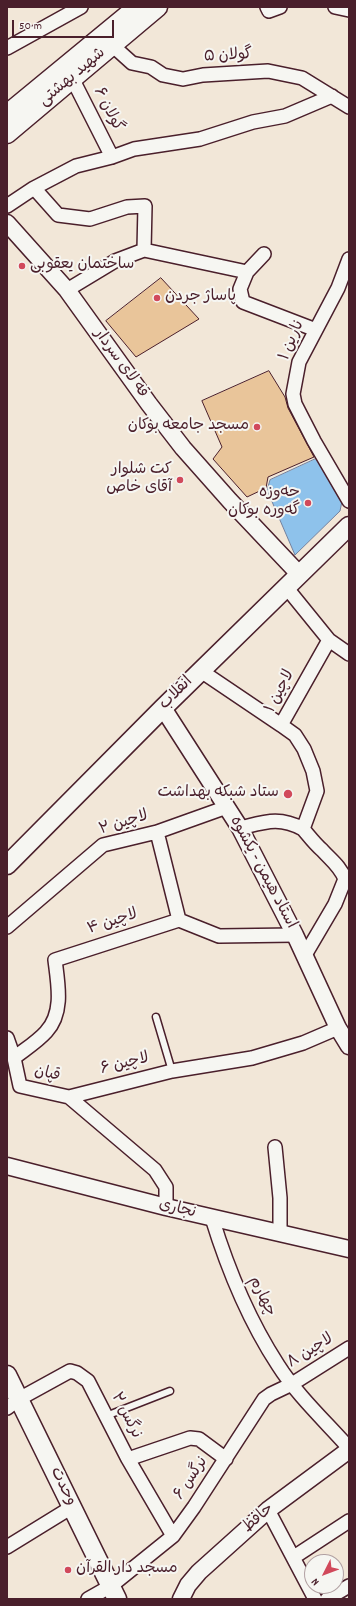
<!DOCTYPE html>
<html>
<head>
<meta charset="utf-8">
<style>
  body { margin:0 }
  #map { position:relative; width:356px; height:1606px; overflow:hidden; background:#f2e7d8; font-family:Dekko,sans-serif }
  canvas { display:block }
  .frame { position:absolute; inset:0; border:8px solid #4a1f2b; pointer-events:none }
  .north { position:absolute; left:304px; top:1554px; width:40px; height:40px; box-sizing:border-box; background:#f6f6f2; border:1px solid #b1a0a2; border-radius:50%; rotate:228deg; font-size:11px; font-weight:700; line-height:16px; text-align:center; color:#4a1f2b }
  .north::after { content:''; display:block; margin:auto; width:14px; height:18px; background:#d1495b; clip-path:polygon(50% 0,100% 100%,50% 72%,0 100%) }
  .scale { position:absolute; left:12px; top:20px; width:102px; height:18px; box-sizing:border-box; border:2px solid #4a1f2b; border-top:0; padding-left:5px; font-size:12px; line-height:14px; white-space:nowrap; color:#4a1f2b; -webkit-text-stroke:3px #f6f6f2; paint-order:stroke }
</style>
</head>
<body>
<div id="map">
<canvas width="356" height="1606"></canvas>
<div class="frame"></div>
<div class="north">N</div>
<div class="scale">50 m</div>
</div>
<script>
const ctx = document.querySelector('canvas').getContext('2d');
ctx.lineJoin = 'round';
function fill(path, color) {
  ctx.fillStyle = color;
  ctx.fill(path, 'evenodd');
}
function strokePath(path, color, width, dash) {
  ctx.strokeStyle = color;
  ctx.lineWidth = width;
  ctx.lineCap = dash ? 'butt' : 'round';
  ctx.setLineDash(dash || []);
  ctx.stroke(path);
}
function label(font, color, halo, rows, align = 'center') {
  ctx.font = font + ' Dekko,"Playpen Sans Arabic",sans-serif';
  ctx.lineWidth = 4;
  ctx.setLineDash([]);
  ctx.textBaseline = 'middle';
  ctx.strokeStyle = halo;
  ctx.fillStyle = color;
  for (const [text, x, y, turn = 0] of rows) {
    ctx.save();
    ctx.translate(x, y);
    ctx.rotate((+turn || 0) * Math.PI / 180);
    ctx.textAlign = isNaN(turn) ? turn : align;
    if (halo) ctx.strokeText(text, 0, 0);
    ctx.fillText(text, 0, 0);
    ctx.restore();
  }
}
const water = new Path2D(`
  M320,457L342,501L340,511L295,555L267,490L270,480Z`);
const building = new Path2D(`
  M161,278L199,319L136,357L106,321Z
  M269,371L285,397L288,408L314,457L268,477L266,488L247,497L213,459L222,447L202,401Z`);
const service = new Path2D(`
  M156,1017L172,1071
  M106,1416L170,1391`);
const minor = new Path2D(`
  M267,7L269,11L280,7
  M335,7L349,10
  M112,45L132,63L151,67L163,75L183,79L203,75L268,71L302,78L349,107
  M7,48L81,7
  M72,78L112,157
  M34,188L58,215L90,219L127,207L145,206L144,250L115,261L67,290
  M7,206L34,188L76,166L112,157L134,149L200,139L253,122L285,116L332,96
  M144,250L247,272
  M264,254L247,272L240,289L243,302L316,330
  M349,259L338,288L299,362L293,394L295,404L314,441L349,501
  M286,587L329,640L349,654
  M329,640L281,725L295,735L304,749L313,771L317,791L303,829C309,836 315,844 322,850C331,860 340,866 345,879
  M201,671L281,725
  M240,828C265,822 279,816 303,829
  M157,832L179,920
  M7,927L103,845L157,832L227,807
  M305,955L335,904L345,879
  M7,1038L14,1058L20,1086L69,1097
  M14,1058C24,1050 37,1042 46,1032C64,1013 58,984 55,960L179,920L219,936L295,935
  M275,1147L280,1198V1233
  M166,1207V1187L155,1170L69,1097L172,1071L252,1058L303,1043L338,1028
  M212,1218C228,1270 248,1319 278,1365C297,1395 325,1421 349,1448
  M7,1408L19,1399L70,1371L77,1373L88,1381L128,1459L173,1536
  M128,1459L190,1438L199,1439L226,1459
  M268,1510L315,1599
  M7,1547L72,1507
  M294,1557L349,1521
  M88,1599L111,1586L173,1536L194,1507L264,1399L271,1394L292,1384L349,1348
  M327,1599L349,1586`);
const tertiary = new Path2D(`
  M7,223L67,290L149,404L183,448L230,501L299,574
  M163,708L240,828L295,935L338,1028L349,1046
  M7,1166L166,1207L349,1249
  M181,1599L188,1585L199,1572L268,1510L349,1450`);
const secondary = new Path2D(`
  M7,114L137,7
  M7,134L158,7
  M7,865L163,708L349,526
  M7,1375L117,1599`);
const markers = [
  [22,266,4,"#d1495b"],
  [157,298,4,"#d1495b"],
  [257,427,4,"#d1495b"],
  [180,480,4,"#d1495b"],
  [308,503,4,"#d1495b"],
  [288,794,5,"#d1495b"],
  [68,1570,4,"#d1495b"]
];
const streetNames = [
  ["گولان ۵",228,57,-3],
  ["شهید بهشتی",73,78,-40],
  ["گولان ۶",107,110,63],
  ["نارین ۱",293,341,-67],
  ["قه لای سردار",120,364,54],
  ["لاچین ۱",281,692,-63],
  ["انقلاب",177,694,-45],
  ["لاچین ۲",124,824,-17],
  ["استاد هیمن - یکشوه",262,873,62],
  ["لاچین ۴",113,923,-18],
  ["لاچین ۶",125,1065,-14],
  ["قپان",47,1075,13],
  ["نجاری",177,1210,14],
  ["چهارم",261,1297,64],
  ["لاچین ۸",311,1352,-32],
  ["نرگس ۲",125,1416,63],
  ["نرگس ۶",192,1479,-56],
  ["وحدت",62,1487,64],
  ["حافظ",259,1519,-41]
];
const poiNames = [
  ["ساختمان یعقوبی",30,266,"left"],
  ["پاساژ جردن",165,298,"left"],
  ["مسجد جامعه بوکان",249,427],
  ["کت شلوار",172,471],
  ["آقای خاص",172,489],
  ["حه‌وزه",300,494],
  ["گه‌وره بوکان",300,512],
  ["ستاد شبکه بهداشت",279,794],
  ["مسجد دار القرآن",76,1570,"left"]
];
fill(water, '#8ec2eb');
strokePath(water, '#73819e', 1);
fill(building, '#e9c59a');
strokePath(building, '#4a1f2b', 1);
strokePath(service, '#4a1f2b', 9);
strokePath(minor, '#4a1f2b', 16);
strokePath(tertiary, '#4a1f2b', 19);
strokePath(secondary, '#4a1f2b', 21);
strokePath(service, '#f6f6f2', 6);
strokePath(minor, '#f6f6f2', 13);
strokePath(tertiary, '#f6f6f2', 16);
strokePath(secondary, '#f6f6f2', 18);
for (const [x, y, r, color] of markers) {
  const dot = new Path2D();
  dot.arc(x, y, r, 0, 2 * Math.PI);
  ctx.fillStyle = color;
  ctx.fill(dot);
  strokePath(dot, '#f6f6f2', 1.5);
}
label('16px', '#4a1f2b', '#f6f6f2', streetNames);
label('16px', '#4a1f2b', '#f6f6f2', poiNames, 'right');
</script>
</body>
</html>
